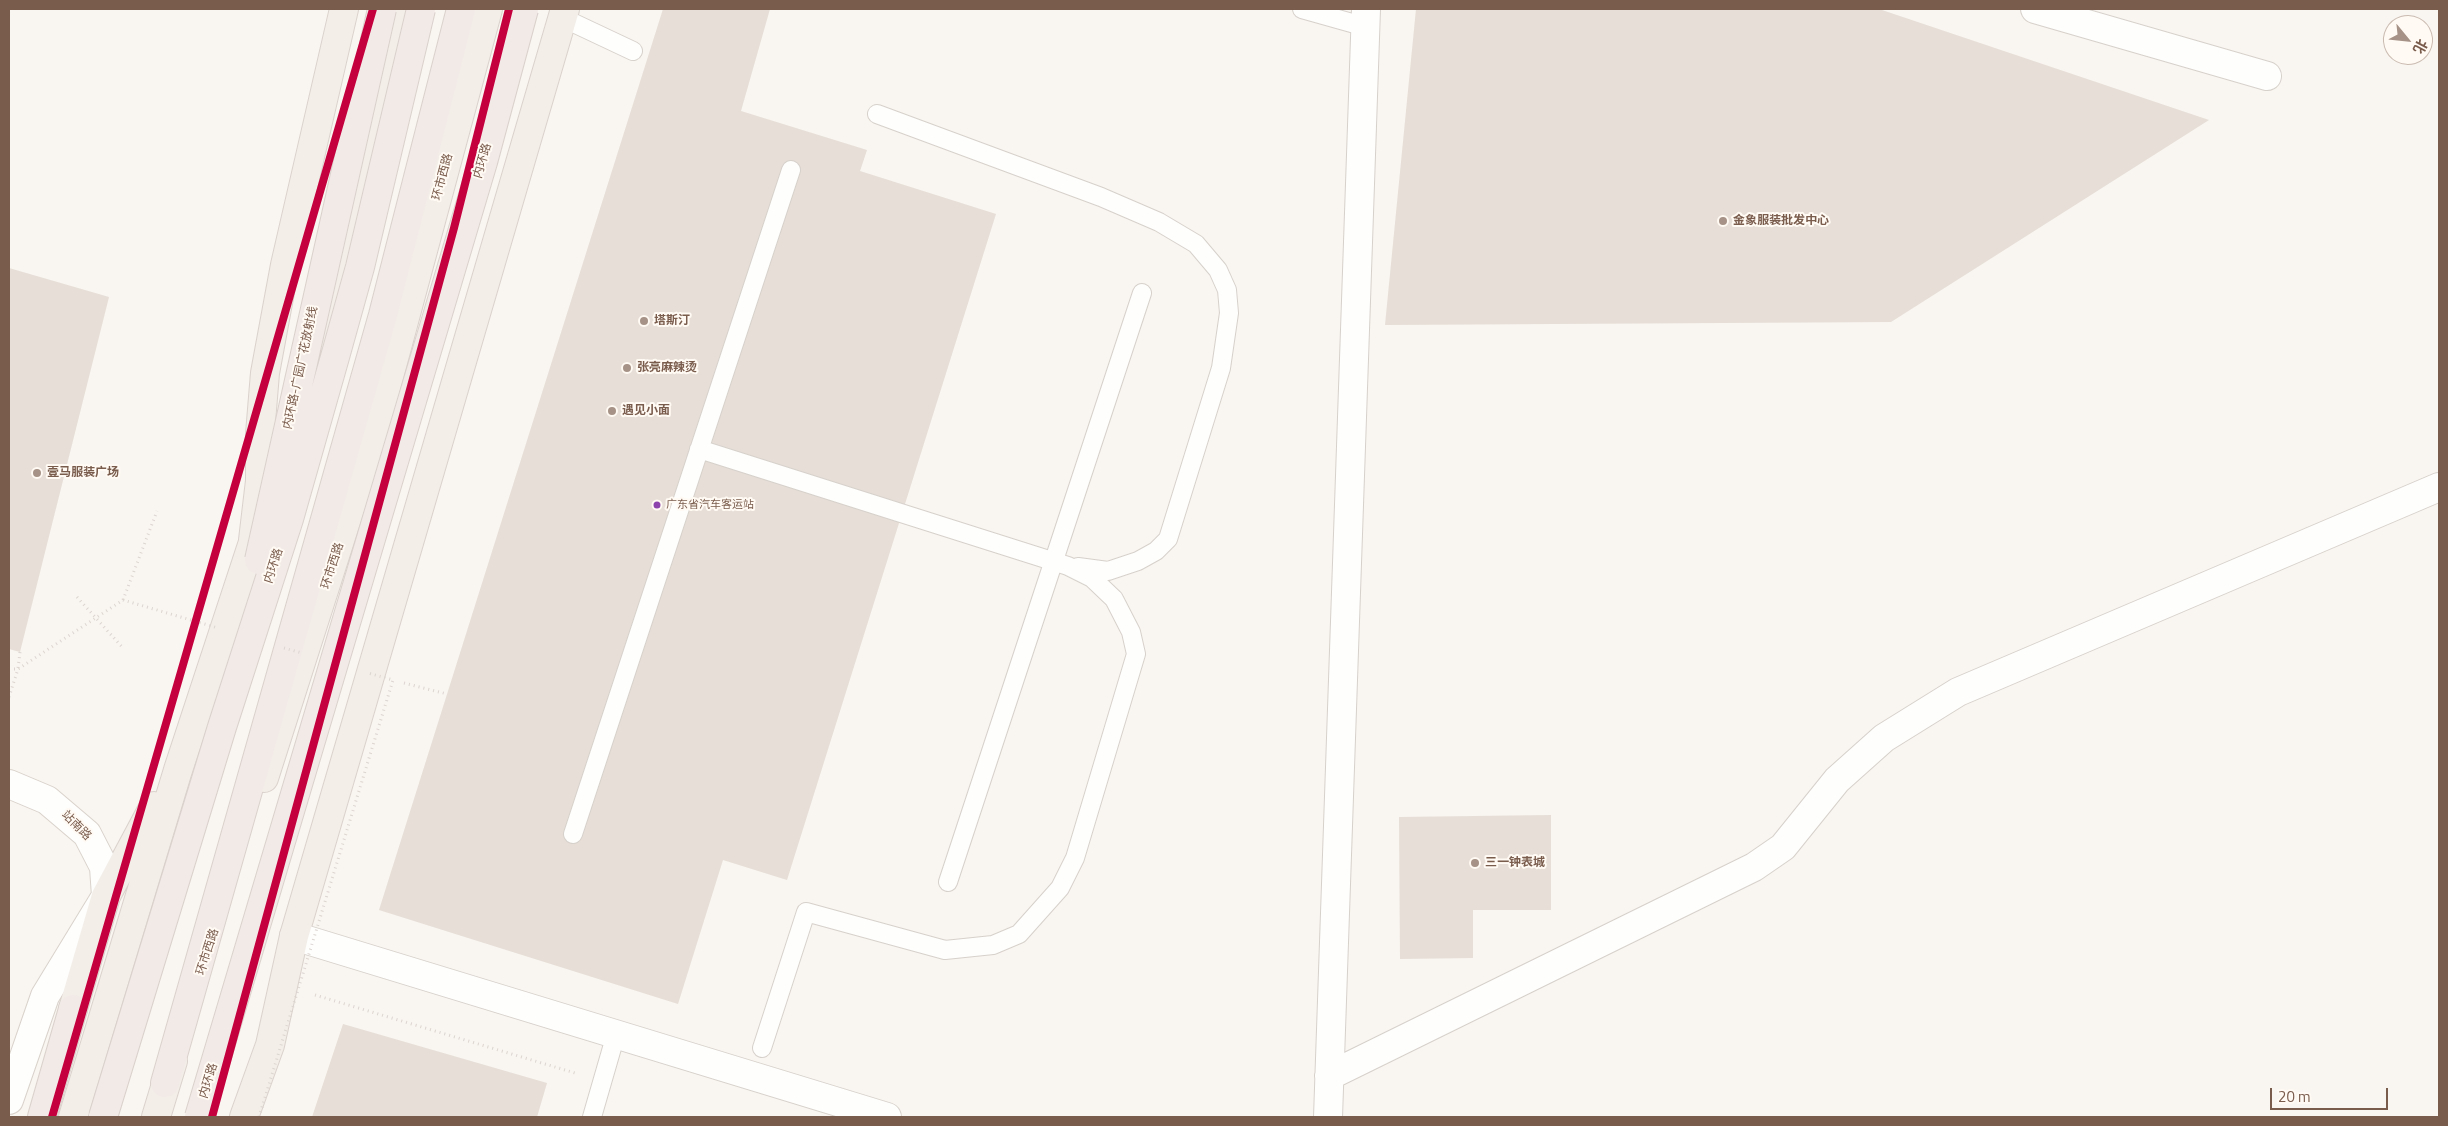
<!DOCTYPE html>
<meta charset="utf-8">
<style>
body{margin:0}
#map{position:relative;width:2448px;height:1126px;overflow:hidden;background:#f9f5f0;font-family:"Titillium Web","Noto Sans SC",sans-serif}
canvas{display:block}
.frame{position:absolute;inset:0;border:10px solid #7a5c4d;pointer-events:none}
.north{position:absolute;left:2383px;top:15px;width:50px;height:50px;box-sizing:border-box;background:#fffaf3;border:1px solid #cabbb1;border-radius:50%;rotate:118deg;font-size:14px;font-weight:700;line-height:20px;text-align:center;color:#7a5c4d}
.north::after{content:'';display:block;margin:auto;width:18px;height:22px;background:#a69286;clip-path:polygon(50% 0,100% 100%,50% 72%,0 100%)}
.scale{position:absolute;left:2270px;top:1088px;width:118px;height:22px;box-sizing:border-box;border:2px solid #7a5c4d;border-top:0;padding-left:6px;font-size:15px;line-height:18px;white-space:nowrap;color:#7a5c4d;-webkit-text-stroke:4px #fffaf3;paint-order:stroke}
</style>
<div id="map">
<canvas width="2448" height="1126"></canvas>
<div class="frame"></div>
<div class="north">北</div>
<div class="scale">20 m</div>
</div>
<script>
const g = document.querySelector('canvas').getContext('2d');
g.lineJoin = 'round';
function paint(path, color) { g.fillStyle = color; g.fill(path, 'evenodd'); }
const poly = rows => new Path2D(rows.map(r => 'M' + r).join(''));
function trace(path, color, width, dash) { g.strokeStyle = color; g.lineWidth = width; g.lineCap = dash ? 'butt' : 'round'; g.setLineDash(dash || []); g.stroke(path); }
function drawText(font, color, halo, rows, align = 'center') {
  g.font = font + ' "Titillium Web","Noto Sans SC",sans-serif'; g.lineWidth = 4; g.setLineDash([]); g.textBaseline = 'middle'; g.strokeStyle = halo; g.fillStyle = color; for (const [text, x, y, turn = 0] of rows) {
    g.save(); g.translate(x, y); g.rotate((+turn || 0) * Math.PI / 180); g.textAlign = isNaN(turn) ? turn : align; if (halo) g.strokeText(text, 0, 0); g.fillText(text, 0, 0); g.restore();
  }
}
paint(poly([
 [663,9,770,9,741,111,867,150,860,171,996,214,787,880,723,860,678,1004,379,910],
 [1416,9,1879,9,2209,120,1891,322,1385,325],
 [9,268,109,297,20,652,9,649],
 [1551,815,1551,910,1473,910,1473,958,1400,959,1399,817],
 [343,1024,547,1083,537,1117,312,1117]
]), '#e6ded7');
const lane = poly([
 [1302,9,1366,27],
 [563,18,633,51],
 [877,114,1101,197,1159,222,1196,244,1218,270,1227,290,1229,313,1221,368,1168,539,1156,551,1138,561,1108,571,1078,567],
 [699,449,1068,566,1092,578,1114,599,1131,632,1136,654,1075,858,1060,888,1019,934,993,945,945,950,806,912,762,1048],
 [573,834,791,170],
 [948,882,1142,293],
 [592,1117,616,1034]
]);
const street = poly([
 [2035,9,2267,76],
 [294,936,887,1117],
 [1329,1076,1754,867,1783,847,1837,780,1884,738,1958,692,2439,487],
 [1328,1117,1366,9]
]);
const secondary = poly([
 [9,784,47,800,87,834,104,867,106,896,45,996,9,1100]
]);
const primary = poly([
 [317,349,346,243,404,9],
 [253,540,260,481,260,434,265,373,285,265,344,9],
 [264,778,372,440,488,9],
 [73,1009,106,896,154,806],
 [73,1117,178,770,258,527],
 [156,1117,173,1061],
 [244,1117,270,1045,294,936,565,9]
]);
const highway = poly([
 [165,1083,383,315,461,9],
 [42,1117,73,1009]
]);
trace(lane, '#d7d1cb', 20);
trace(street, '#d7d1cb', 30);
trace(secondary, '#d9d2cb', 30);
trace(primary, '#dad1cc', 30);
trace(highway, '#dad1cc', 30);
trace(poly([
 [77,597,123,648],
 [123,600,157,511],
 [9,669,18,669,20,652],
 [404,683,447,694],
 [315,995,575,1073]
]), '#dcd5d0', 3, [1, 4]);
trace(lane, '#fefefd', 18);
trace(street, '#fefefd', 28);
trace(secondary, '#fefefd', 28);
trace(primary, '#f3eee8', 28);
trace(highway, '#f2eae7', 28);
const highwayBridge = poly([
 [259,560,382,9],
 [103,1117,222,727,289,519,335,357,360,267,421,9],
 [199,1117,483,162,524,9]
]);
trace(highwayBridge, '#dad1cc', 30, []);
trace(poly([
 [284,648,302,653],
 [9,697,18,669,123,600,218,628],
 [259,1117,393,680,368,673]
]), '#dcd5d0', 3, [1, 4]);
trace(highwayBridge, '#f2eae7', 28);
trace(poly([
 [52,1117,373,9],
 [212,1117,454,228,509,9]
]), '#c5003e', 8);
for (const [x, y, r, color] of [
 [1723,221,5,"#a69286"],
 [644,321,5,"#a69286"],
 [627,368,5,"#a69286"],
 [612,411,5,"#a69286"],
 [37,473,5,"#a69286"],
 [657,505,4.5,"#8e44ad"],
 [1475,863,5,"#a69286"]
]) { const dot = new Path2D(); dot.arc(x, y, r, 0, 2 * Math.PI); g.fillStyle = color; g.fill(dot); trace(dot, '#fffaf3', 2); }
drawText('11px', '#7a5c4d', '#fffaf3', [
 ["广东省汽车客运站",666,505]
], 'left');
drawText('12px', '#7a5c4d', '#fffaf3', [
 ["内环路",483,161,-74],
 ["环市西路",443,177,-75],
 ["内环路-广园广花放射线",301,368,-78],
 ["内环路",274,566,-72],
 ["环市西路",333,566,-72],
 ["站南路",76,826,45],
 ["环市西路",208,952,-72],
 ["内环路",209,1081,-73]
]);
drawText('bold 12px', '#7a5c4d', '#fffaf3', [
 ["金象服装批发中心",1733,221],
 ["塔斯汀",654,321],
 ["张亮麻辣烫",637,368],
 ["遇见小面",622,411],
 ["壹马服装广场",47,473],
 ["三一钟表城",1485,863]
], 'left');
</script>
